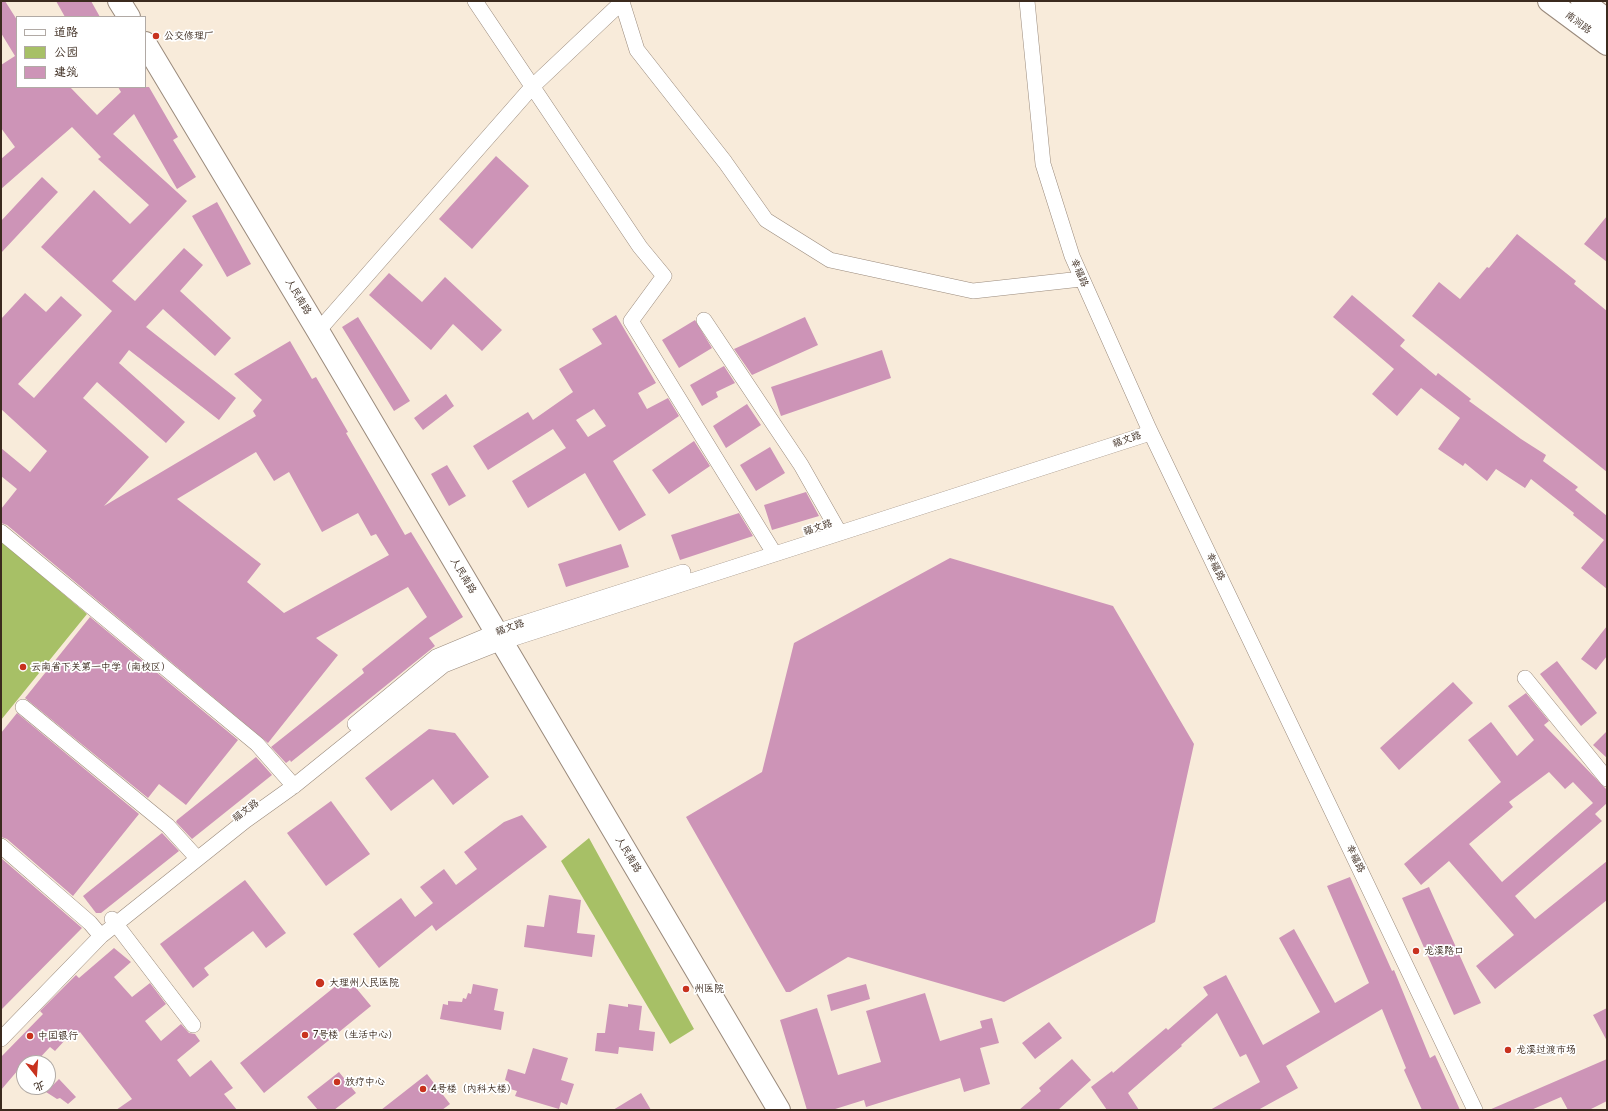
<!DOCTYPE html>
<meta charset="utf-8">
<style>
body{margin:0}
#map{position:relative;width:1608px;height:1111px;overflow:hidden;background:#f8ebda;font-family:Pangolin,"LXGW WenKai TC",sans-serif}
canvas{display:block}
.frame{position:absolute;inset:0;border:2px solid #3b2a1e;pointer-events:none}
.legend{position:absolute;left:16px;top:16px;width:130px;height:72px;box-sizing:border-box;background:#fff;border:1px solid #b1aaa5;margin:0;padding:5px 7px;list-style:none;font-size:12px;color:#3b2a1e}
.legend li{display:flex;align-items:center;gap:8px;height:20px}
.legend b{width:20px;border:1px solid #b1aaa5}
.north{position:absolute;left:16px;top:1055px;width:40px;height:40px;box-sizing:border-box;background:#fff;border:1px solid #b1aaa5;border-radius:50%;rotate:163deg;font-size:11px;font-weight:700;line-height:16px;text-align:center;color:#3b2a1e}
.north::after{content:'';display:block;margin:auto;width:14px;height:18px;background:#c8321e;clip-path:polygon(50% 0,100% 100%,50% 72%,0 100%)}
</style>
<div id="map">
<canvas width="1608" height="1111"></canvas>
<div class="frame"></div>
<ul class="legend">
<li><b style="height:5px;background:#fff"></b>道路</li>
<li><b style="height:11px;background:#a7c066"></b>公园</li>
<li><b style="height:11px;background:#cd94b7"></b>建筑</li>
</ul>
<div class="north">北</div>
</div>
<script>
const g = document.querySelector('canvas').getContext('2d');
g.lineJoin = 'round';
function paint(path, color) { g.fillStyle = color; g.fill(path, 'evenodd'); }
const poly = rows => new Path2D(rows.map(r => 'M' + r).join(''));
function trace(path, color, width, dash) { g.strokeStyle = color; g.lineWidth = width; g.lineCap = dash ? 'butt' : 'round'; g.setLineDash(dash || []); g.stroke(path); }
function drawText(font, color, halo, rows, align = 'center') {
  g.font = font + ' Pangolin,"LXGW WenKai TC",sans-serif'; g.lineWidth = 3.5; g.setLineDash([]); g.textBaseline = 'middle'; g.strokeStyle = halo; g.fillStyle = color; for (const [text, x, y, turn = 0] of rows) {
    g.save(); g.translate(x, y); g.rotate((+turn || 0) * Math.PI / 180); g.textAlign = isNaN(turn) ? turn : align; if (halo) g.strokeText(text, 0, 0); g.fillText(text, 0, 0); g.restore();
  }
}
paint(poly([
 [1,541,87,614,1,720],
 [589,838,694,1029,670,1044,561,861]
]), '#a7c066');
paint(poly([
 [1,1,5,1,17,20,17,87,70,87,97,115,121,92,118,87,149,87,178,137,173,140,196,177,177,189,134,114,113,134,187,201,112,281,135,301,184,248,203,265,180,291,231,338,215,356,163,309,146,327,236,398,219,420,129,350,119,363,185,422,166,443,97,382,83,398,149,457,104,506,256,416,253,411,262,400,234,374,290,341,312,379,316,377,348,432,346,433,405,535,411,532,463,617,429,638,435,646,291,762,290,760,286,763,271,747,364,673,362,669,427,617,408,587,316,638,338,655,268,743,7,525,1,523,1,509,17,489,1,476,1,448,30,472,47,451,1,409,1,319,25,293,46,312,61,296,82,315,18,384,34,398,112,311,41,247,94,190,130,224,149,205,98,159,101,157,72,127,1,189,1,159,15,147,1,128,1,65,15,56,1,33],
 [256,452,274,481,289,472,322,532,358,513,371,536,376,534,389,555,284,613,247,582,261,564,177,499],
 [56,1,91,1,100,17,65,17],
 [496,156,529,186,472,249,439,219],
 [42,177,58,192,1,253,1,221],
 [217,202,251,264,227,277,192,216],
 [1607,216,1607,262,1584,244],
 [1517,234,1576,281,1574,284,1607,311,1607,472,1412,316,1439,282,1460,299,1487,267,1489,268],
 [389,273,422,302,445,277,502,330,482,351,453,324,431,350,369,295],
 [1352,295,1405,340,1400,346,1436,376,1438,373,1471,399,1469,401,1521,439,1546,455,1543,461,1578,487,1575,490,1607,516,1607,589,1581,568,1604,540,1573,515,1574,513,1531,479,1525,488,1496,469,1487,481,1465,463,1463,466,1438,449,1460,418,1421,388,1397,416,1372,394,1394,369,1333,317],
 [616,315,656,383,638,393,647,409,668,398,679,416,613,461,646,515,619,531,585,473,528,508,512,481,566,448,553,429,488,470,473,446,528,412,533,420,573,392,559,369,602,344,592,329],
 [594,409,606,426,588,437,576,420],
 [358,317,410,401,394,411,342,327],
 [805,317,818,345,752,375,734,349],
 [695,320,712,348,679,368,662,340],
 [882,350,891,378,781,416,771,387],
 [724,366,735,383,716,392,718,397,702,406,690,385],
 [446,394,454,406,423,430,414,418],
 [747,404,761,425,726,448,713,426],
 [694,441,710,466,669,494,652,470],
 [770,447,785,473,756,491,740,465],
 [447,465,466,496,449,506,431,474],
 [806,492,819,516,772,530,764,505],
 [739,513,753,536,680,560,671,535],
 [621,544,629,567,566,587,558,564],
 [950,558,1113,606,1194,744,1155,922,1004,1002,848,957,790,992,786,992,686,817,762,772,794,643],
 [90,617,238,740,186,805,159,784,148,798,25,698],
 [1607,626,1607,656,1596,670,1581,659],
 [1557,661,1597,713,1581,726,1540,674],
 [1453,682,1473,703,1399,770,1380,748],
 [1526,693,1549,721,1544,725,1607,790,1607,803,1595,814,1602,821,1515,896,1535,919,1607,861,1607,900,1495,989,1476,966,1514,935,1449,861,1421,885,1404,864,1501,782,1468,740,1491,722,1517,756,1534,740,1508,706],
 [1549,772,1565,789,1573,782,1593,803,1502,882,1469,844,1513,807,1509,802],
 [17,713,139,814,73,896,7,839,1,837,1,733],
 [429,729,455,733,489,777,453,805,433,779,391,811,365,778],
 [1607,731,1607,758,1593,745],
 [256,757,272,775,192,839,176,822,177,820],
 [331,801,370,854,326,886,287,833],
 [522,815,547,847,436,931,432,925,379,968,353,934,401,898,415,917,433,903,420,887,444,869,456,885,477,869,464,852,504,822],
 [162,833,179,851,101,913,96,913,83,896],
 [1,858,82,928,1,1010],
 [1350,877,1392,971,1394,970,1430,1058,1435,1055,1460,1110,1422,1110,1404,1070,1406,1068,1382,1009,1286,1066,1298,1088,1258,1110,1210,1110,1260,1082,1246,1054,1240,1057,1217,1013,1181,1045,1182,1046,1128,1093,1139,1110,1107,1110,1091,1087,1112,1071,1113,1073,1166,1028,1168,1030,1208,995,1203,987,1226,975,1263,1045,1320,1012,1279,938,1294,929,1335,1003,1369,983,1327,886],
 [245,880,286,933,266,948,253,931,204,968,209,975,193,988,160,944],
 [1429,887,1481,1003,1454,1015,1402,898],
 [549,895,581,900,577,933,595,935,592,957,524,947,527,925,544,927],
 [114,948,131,962,114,977,132,997,150,983,166,1004,145,1021,161,1041,181,1024,189,1033,195,1034,200,1041,177,1060,190,1077,211,1060,233,1088,224,1094,237,1110,116,1110,132,1099,80,1032,68,1042,66,1039,55,1051,50,1047,35,1063,24,1063,1,1090,1,1057,43,1014,40,1011,76,975,79,978],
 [347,977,371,1006,264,1093,240,1063],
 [473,984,498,989,494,1010,504,1012,501,1030,440,1019,443,1004,448,1005,448,1001,462,1002,463,998,466,999,468,993,471,994],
 [866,984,870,999,831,1011,827,995],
 [925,993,940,1041,982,1028,980,1021,992,1018,999,1043,980,1048,990,1084,964,1092,960,1078,866,1107,864,1100,832,1110,807,1110,780,1020,817,1008,838,1075,881,1062,866,1011],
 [609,1004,628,1007,628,1004,642,1006,639,1030,655,1032,653,1051,619,1047,618,1054,595,1051,597,1033,605,1033],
 [1607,1008,1607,1041,1593,1015],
 [1049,1022,1062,1038,1035,1059,1022,1043],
 [533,1048,568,1058,561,1080,574,1084,567,1105,561,1102,559,1109,515,1096,517,1091,507,1088,509,1082,505,1080,508,1069,525,1074],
 [1072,1059,1091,1080,1058,1110,1019,1110,1041,1091,1039,1088],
 [1607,1059,1607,1101,1589,1110,1568,1110,1561,1097,1531,1110,1489,1110],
 [339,1072,356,1093,334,1110,318,1110,307,1097],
 [427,1074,450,1104,442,1110,381,1110],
 [59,1079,76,1097,68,1104,60,1098,57,1099,46,1092],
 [641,1093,651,1110,613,1110]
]), '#cd94b7');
const minor = poly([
 [475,1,640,247,664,276,631,321,774,553],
 [1027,1,1043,164,1072,256,1149,429,1475,1110],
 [622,2,637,50,725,162,766,220,830,260,973,291,1081,279],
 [704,320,801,465,839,532],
 [318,331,533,86,623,1],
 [1,532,257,744,294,786],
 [1525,678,1607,779],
 [23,707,168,826,197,858],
 [355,724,436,657,496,632,683,572],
 [1,846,90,923,101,936],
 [112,919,193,1025],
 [1,1039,101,936,245,821,294,786,444,665,502,642,1144,435,1149,429]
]);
const primary = poly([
 [119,1,129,17],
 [145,43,318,331,779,1110]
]);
const trunk = poly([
 [1549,1,1607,44],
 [1582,1,1607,20]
]);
trace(minor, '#9a8a7c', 16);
trace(primary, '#9a8a7c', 24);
trace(trunk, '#9a8a7c', 24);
trace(minor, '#fff', 15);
trace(primary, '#fff', 22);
trace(trunk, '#fff', 22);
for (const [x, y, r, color] of [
 [156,36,4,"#c8321e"],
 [23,667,4,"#c8321e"],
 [1416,951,4,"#c8321e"],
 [320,983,5,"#c8321e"],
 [686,989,4,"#c8321e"],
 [305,1035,4,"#c8321e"],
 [30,1036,4,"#c8321e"],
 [1508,1050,4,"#c8321e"],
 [337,1082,4,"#c8321e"],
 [423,1089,4,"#c8321e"]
]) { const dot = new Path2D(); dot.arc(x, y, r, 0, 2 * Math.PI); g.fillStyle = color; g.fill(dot); trace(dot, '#fff', 1.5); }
drawText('10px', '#3b2a1e', '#fff', [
 ["南涧路",1578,23,37],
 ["幸福路",1079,273,67],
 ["人民南路",298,297,59],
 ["福文路",1127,440,-19],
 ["福文路",818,528,-18],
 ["幸福路",1215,567,64],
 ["人民南路",463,576,59],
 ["福文路",510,628,-19],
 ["福文路",246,811,-37],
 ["人民南路",628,855,59],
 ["幸福路",1355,859,64]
]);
drawText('10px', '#3b2a1e', '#fff', [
 ["公交修理厂",164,36],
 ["云南省下关第一中学（南校区）",31,667],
 ["龙溪路口",1424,951],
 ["大理州人民医院",329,983],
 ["州医院",694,989],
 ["7号楼（生活中心）",313,1035],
 ["中国银行",38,1036],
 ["龙溪过渡市场",1516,1050],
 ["放疗中心",345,1082],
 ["4号楼（内科大楼）",431,1089]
], 'left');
</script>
